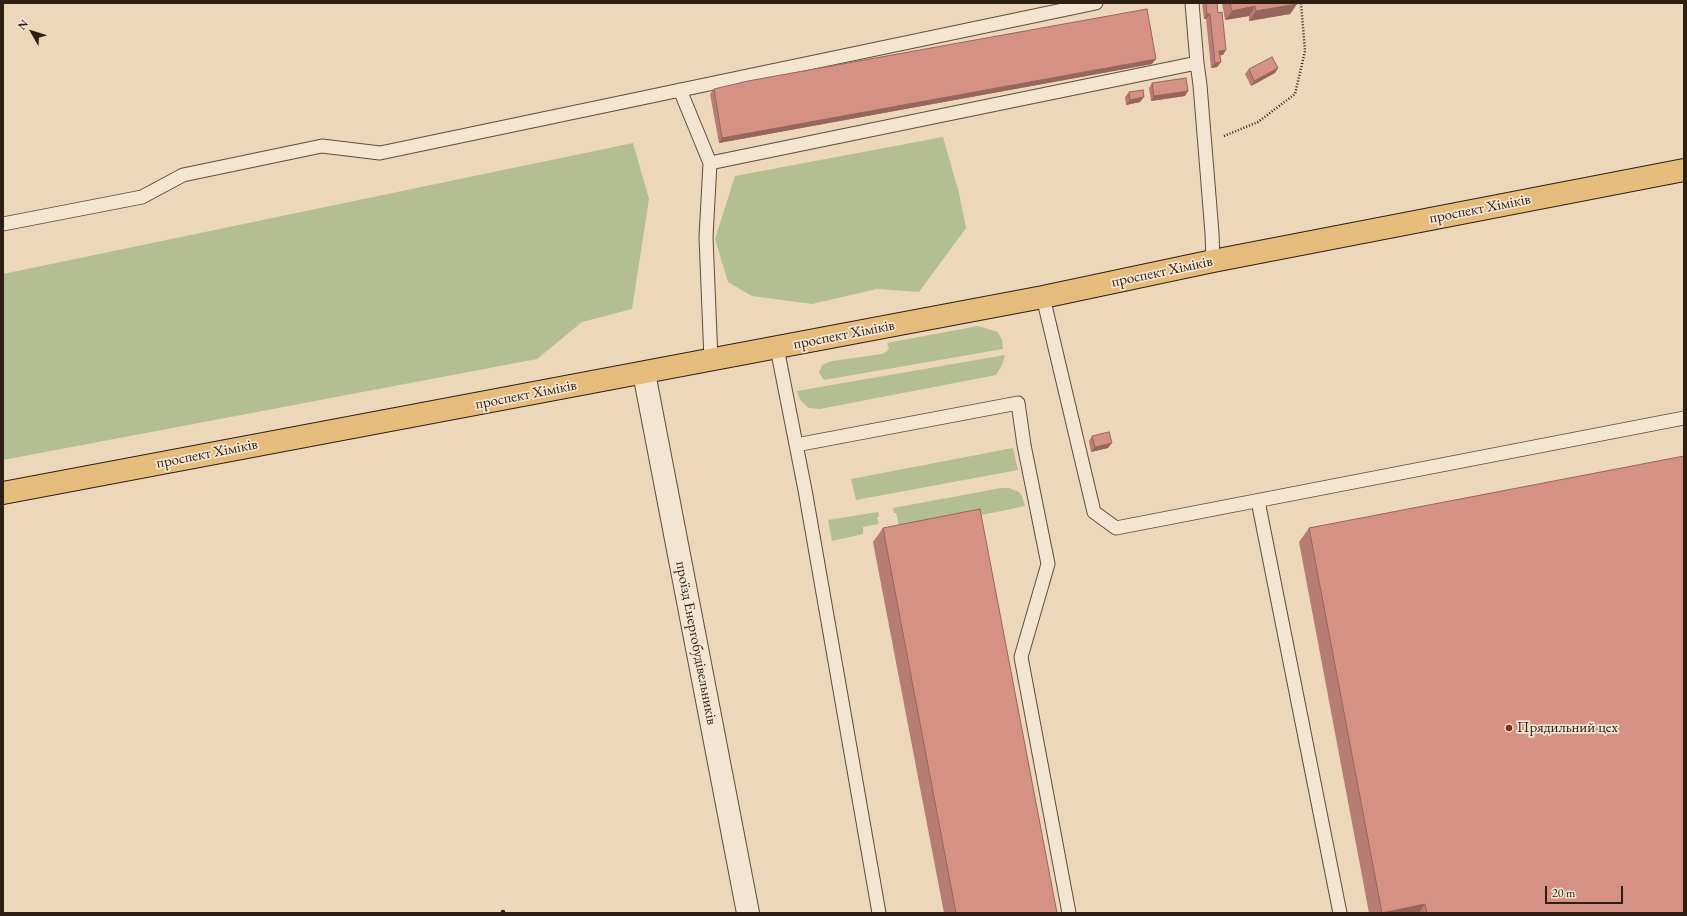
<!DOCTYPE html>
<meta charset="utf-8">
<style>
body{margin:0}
#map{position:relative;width:1687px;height:916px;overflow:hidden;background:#ecd7ba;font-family:"EB Garamond",serif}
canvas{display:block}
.frame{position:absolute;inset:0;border:4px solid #2d2012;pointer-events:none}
.north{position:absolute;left:12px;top:12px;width:40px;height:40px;-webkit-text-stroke:3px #f3e5d2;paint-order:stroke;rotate:309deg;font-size:11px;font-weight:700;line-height:16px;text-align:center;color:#2d2012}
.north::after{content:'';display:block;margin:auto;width:14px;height:18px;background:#2d2012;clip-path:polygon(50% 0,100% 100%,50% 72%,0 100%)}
.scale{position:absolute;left:1545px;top:886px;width:78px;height:18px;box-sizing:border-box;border:2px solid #2d2012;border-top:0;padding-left:5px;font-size:12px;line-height:14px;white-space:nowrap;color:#2d2012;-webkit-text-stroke:3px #f3e5d2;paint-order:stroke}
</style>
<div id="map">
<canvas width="1687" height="916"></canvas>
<div class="frame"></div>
<div class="north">N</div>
<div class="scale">20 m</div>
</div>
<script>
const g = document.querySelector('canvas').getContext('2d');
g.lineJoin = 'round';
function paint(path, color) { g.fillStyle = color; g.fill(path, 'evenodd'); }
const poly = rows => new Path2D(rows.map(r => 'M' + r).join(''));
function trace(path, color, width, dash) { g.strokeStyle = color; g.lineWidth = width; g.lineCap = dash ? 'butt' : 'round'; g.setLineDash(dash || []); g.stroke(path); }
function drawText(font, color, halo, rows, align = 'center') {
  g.font = font + ' "EB Garamond",serif'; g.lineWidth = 3.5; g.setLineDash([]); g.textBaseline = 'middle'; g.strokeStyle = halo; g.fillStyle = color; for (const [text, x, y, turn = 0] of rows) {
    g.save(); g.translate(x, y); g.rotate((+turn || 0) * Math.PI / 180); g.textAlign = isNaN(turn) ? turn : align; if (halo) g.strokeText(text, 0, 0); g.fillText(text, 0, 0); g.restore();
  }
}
paint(poly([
 [943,137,959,193,966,228,919,292,877,289,812,304,752,296,728,282,715,239,735,176],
 [633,143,649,199,632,309,582,322,537,359,3,460,3,274],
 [978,326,998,332,1002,340,1003,349,824,380,819,373,822,365,832,361,882,354,887,351,889,348,887,343],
 [1005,355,1002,365,996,375,820,409,809,408,800,400,797,391],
 [1013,448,1018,470,856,500,851,479],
 [1001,488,1009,488,1019,492,1022,496,1025,506,901,532,896,513,894,513,893,508],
 [878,512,879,516,877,518,879,524,863,527,863,534,832,541,828,520]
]), '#b3bf93');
const service = poly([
 [1192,3,1197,63,1200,85,1212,233,1213,261],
 [680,90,710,163,706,237,711,360],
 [710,163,1197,63],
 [3,224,142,197,183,175,322,146,380,153,1096,3],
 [1043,297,1094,512,1116,528,1684,418],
 [777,348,805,490,879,913],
 [796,445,1018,403,1024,445,1048,564,1021,657,1069,913],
 [1258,501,1340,913]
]);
const minor = poly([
 [644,373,748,913]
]);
const primary = poly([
 [3,493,1043,297,1213,261,1684,170]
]);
trace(service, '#5d4e3c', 15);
trace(minor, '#5d4e3c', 24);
trace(primary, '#2d2012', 24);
trace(poly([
 [1224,136,1258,122,1295,94,1305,51,1301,3]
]), '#2d2012', 2.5, [1, 2]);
trace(service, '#f3e5d2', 13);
trace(minor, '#f3e5d2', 22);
trace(primary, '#e6bc7d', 22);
const rail = poly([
 [503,912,503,913]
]);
trace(rail, '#2d2012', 4.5);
trace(rail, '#f3e5d2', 3, [9]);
paint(poly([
 [1202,3,1217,3,1223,55,1220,55,1221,62,1217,67,1211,68,1206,19,1204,19],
 [1222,3,1297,3,1297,4,1290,14,1249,21,1249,16,1225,20],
 [1152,64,719,143,710,94,714,89],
 [1278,68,1275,73,1251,86,1245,74,1249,69],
 [1152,83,1185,96,1151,101,1149,88],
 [1129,92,1140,102,1126,105,1125,97],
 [1092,436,1108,448,1091,452,1089,441],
 [883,528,1057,913,944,913,873,542],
 [1309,528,1684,913,1369,913,1299,542]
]), '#b87d72');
paint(poly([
 [1297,4,1290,14,1249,21,1256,11],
 [1255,6,1249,16,1225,20,1232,11],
 [1207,14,1210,14,1206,19,1204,19],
 [1226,50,1223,55,1216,56,1219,51],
 [1156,59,1152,64,719,143,722,138],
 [1221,62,1217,67,1211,68,1215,63],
 [1278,68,1275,73,1251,86,1254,81],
 [1188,91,1185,96,1151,101,1154,96],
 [1144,97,1140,102,1126,105,1130,100],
 [1112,443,1108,448,1091,452,1095,447],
 [1425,904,1419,913,1381,913,1382,913]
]), '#96665d');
const building = poly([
 [1206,3,1217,3,1218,13,1222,12,1226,50,1219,51,1221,62,1215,63,1210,14,1207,14,1206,3],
 [1230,3,1297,3,1297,4,1256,11,1255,6,1232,11,1230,3],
 [1147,9,1156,59,722,138,714,89,748,81,1147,9],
 [1272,57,1278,68,1254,81,1249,69,1272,57],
 [1186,78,1188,91,1154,96,1152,83,1186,78],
 [1143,90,1144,97,1130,100,1129,92,1143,90],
 [1109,432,1112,443,1095,447,1092,436,1109,432],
 [1684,456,1684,913,1427,913,1425,904,1382,913,1309,528,1684,456],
 [980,509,1057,913,956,913,883,528,980,509]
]);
paint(building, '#d69185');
trace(building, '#96665d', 1);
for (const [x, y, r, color] of [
 [1509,728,4,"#8f2418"]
]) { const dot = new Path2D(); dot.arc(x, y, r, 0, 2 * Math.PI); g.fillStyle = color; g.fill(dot); trace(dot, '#f3e5d2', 1.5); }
drawText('15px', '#2d2012', '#f3e5d2', [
 ["проспект Хіміків",1480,209,-11],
 ["проспект Хіміків",1162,272,-12],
 ["проспект Хіміків",844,335,-11],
 ["проспект Хіміків",526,395,-11],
 ["проспект Хіміків",207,454,-11],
 ["проїзд Енергобудівельників",696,643,79]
]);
drawText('15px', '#2d2012', '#f3e5d2', [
 ["Прядильний цех",1517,728]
], 'left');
</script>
